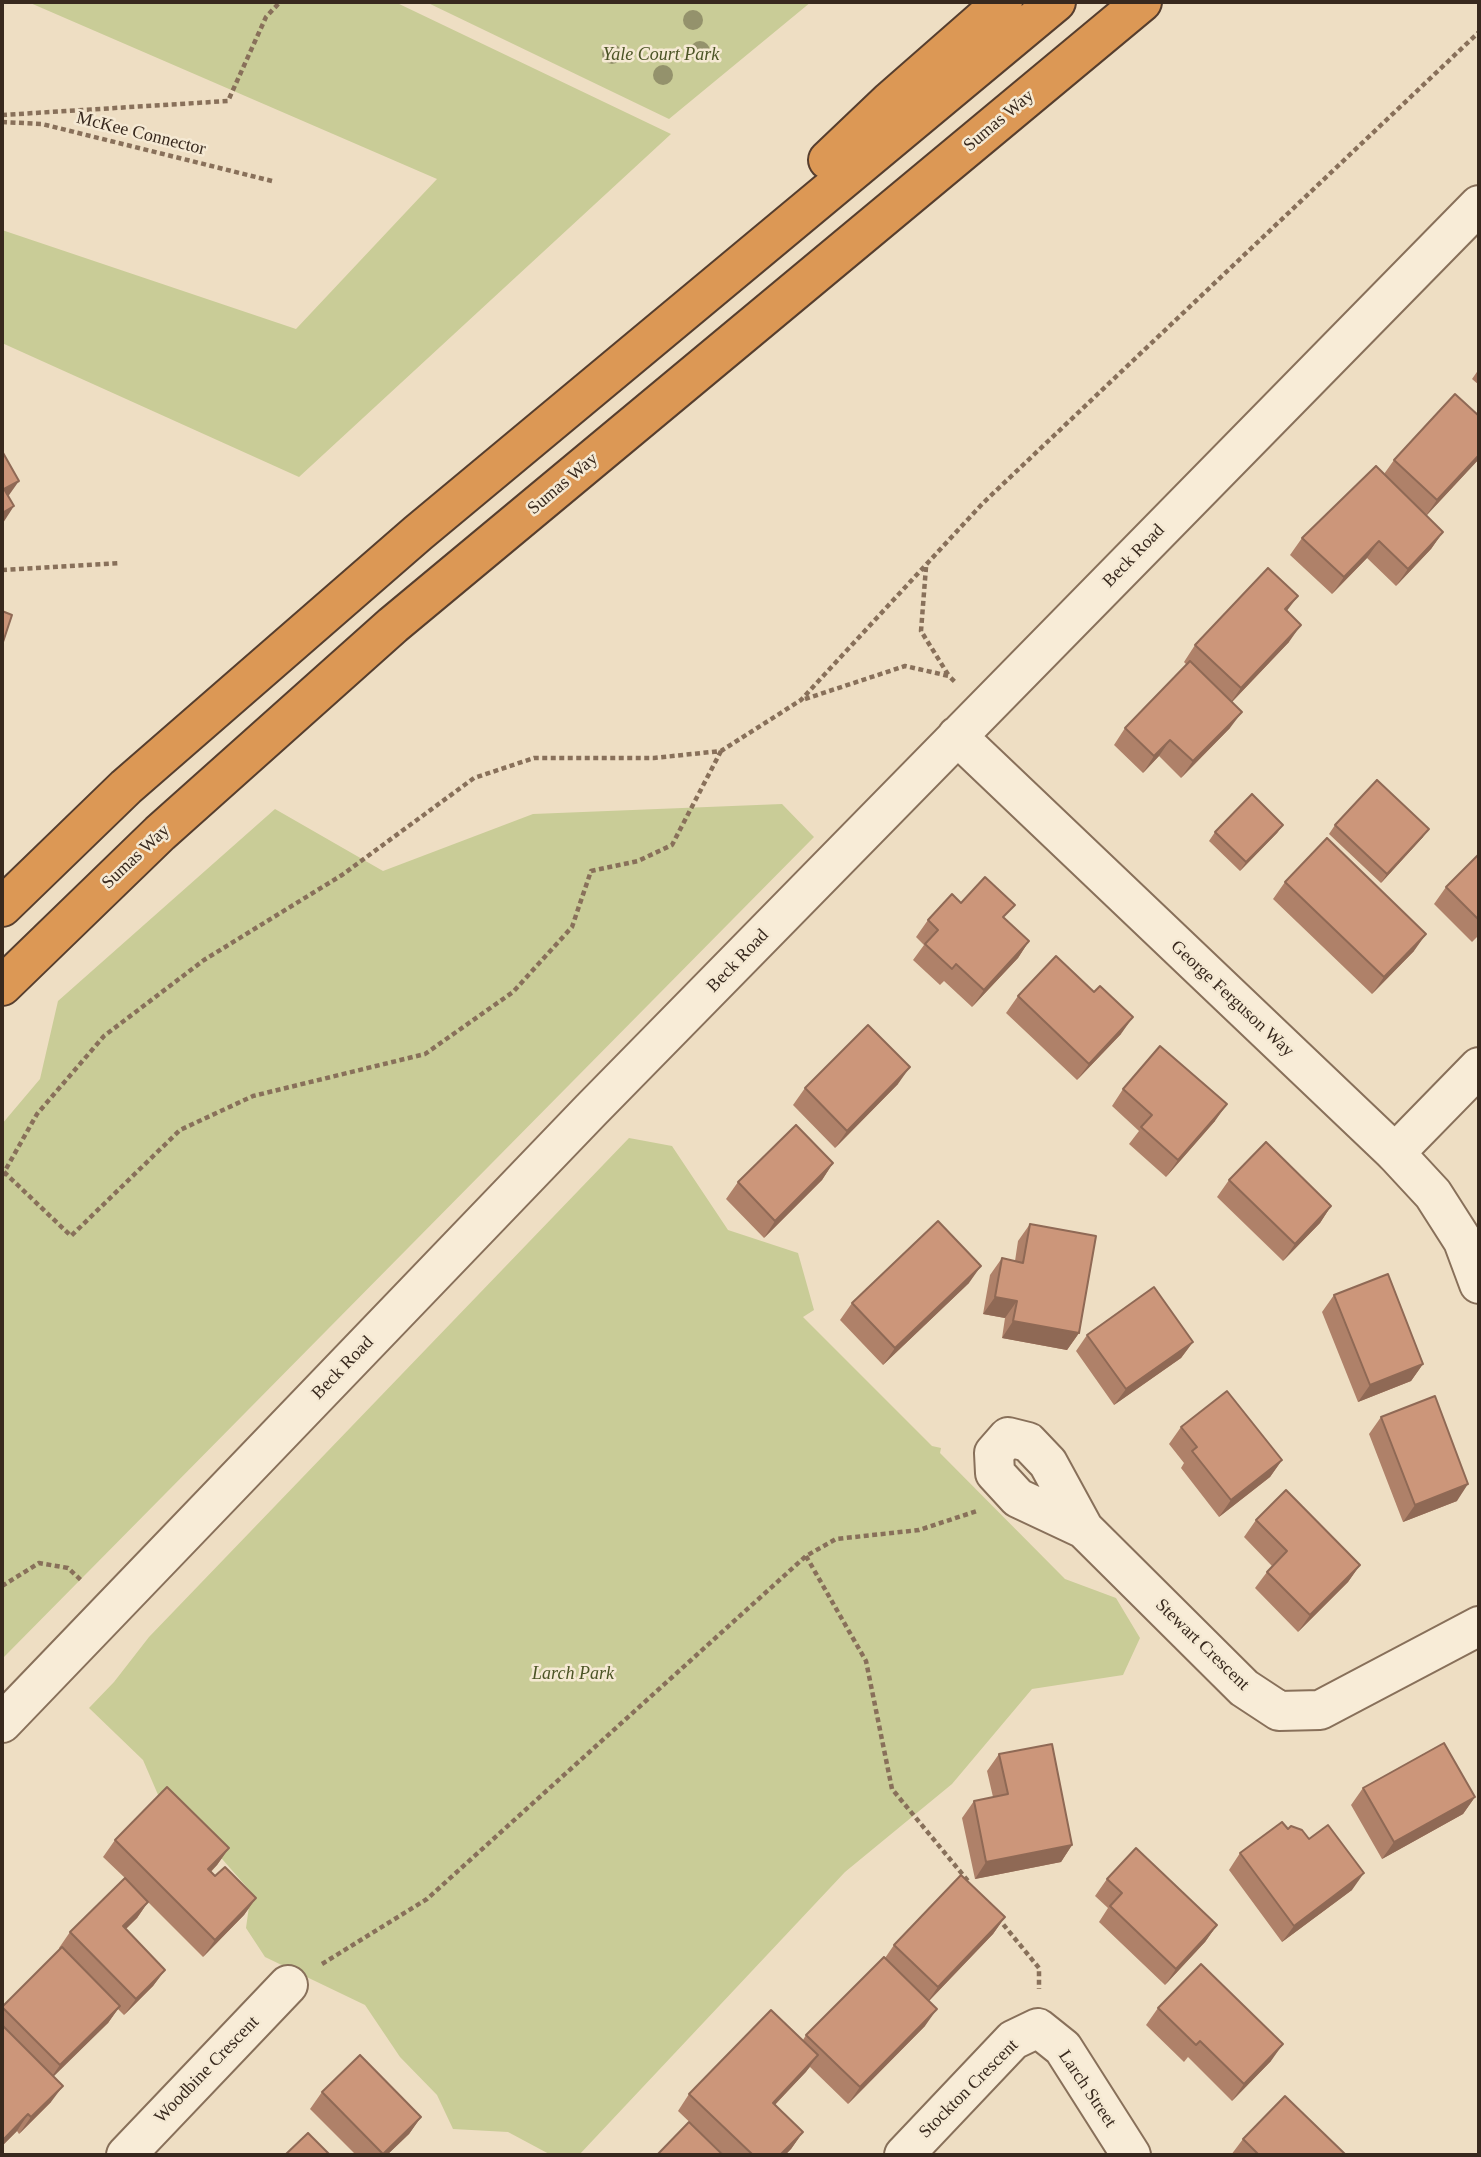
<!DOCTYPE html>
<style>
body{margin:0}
#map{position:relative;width:1481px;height:2157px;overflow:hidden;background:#eedec3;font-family:Georgia,serif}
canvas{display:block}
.frame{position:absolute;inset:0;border:4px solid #38291e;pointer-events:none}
</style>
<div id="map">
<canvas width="1481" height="2157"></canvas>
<div class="frame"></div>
</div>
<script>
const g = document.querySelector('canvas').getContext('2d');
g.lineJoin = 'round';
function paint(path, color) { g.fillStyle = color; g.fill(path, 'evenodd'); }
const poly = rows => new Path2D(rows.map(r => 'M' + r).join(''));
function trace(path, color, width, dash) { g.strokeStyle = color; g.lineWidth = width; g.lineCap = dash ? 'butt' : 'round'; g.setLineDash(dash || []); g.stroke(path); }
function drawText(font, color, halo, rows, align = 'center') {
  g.font = font + ' Georgia,serif'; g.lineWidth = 5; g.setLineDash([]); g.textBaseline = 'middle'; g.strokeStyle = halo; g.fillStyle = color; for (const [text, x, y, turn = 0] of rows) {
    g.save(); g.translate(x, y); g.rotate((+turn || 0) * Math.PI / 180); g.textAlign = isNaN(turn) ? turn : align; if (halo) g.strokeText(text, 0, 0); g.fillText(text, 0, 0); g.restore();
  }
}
paint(poly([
 [28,2,395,2,671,134,299,477,2,343,2,230,296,329,437,179],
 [426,2,811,2,669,119],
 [782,804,814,837,2,1659,2,1124,40,1079,58,1001,275,809,383,871,533,814],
 [629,1138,672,1146,728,1230,798,1253,814,1310,803,1317,932,1446,941,1448,940,1453,1065,1579,1116,1598,1140,1638,1123,1675,1032,1689,952,1784,845,1872,579,2155,551,2155,508,2132,453,2129,437,2095,400,2057,365,2005,265,1957,246,1928,251,1892,216,1852,159,1797,143,1760,89,1708,114,1682,149,1637]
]), '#c9cc97');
const minor = poly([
 [1395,1153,1479,1067],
 [1084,1529,1048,1463,1028,1442,1008,1437,994,1453,995,1473,1018,1498,1084,1529,1244,1688,1279,1711,1320,1710,1479,1626],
 [126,2155,288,1985],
 [904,2155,1013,2040,1038,2028,1063,2048,1131,2155]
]);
const tertiary = poly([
 [957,736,1395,1153,1433,1194,1463,1241,1479,1284],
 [2,1723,591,1110,1479,205]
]);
const motorway = poly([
 [828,160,890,101,1003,2],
 [2,907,126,787,418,533,1056,2],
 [2,986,160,833,393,625,1142,2]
]);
trace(minor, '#88705a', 42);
trace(tertiary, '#88705a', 42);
trace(motorway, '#563e2e', 42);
trace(poly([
 [2,115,228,101,266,17,280,2],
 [2,122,42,124,272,181],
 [926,567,921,631,949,676],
 [2,570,120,563],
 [805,699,905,666,949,676,955,682],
 [4,1172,71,1236,180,1130,253,1096,425,1054,513,992,572,927,591,871,638,861,672,845,721,751],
 [2,1176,37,1114,104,1036,204,960,342,875,474,778,534,758,654,758,721,751,801,700,983,503,1479,32],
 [806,1556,866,1661,892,1789,968,1881],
 [2,1586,39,1563,68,1568,82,1581],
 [998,1918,1039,1968,1039,1989],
 [322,1964,427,1899,806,1556,836,1539,919,1530,977,1511]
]), '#88705a', 4.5, [5, 3.5]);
trace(minor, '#f8ecd7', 38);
trace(tertiary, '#f8ecd7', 38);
trace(motorway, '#dc9855', 38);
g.fillStyle = '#94926c';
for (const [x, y] of [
 [693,20],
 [700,51],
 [612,54],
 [663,75]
]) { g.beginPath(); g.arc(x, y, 10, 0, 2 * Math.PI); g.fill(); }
paint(poly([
 [1479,369,1479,385,1472,379],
 [1479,416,1479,459,1426,516,1443,532,1431,549,1396,586,1367,558,1332,594,1290,555,1302,538,1384,474,1394,460],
 [1287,611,1289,642,1232,702,1230,728,1181,778,1159,756,1143,773,1114,745,1125,728,1187,665,1184,662,1195,645],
 [1283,825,1277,833,1240,871,1209,841,1215,832],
 [1335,825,1423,837,1381,883,1329,834],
 [1479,854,1479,935,1472,942,1434,904,1446,887],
 [1285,882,1414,951,1372,994,1273,899],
 [961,903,1005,919,1029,941,1018,958,972,1007,944,981,940,985,913,960,924,945,916,937,928,920],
 [1094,992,1121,1034,1077,1080,1006,1013,1018,996],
 [898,1084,835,1148,793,1105,805,1088],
 [1123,1089,1215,1121,1166,1177,1129,1144,1139,1131,1112,1106],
 [833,1163,822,1180,764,1238,726,1199,738,1182],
 [1229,1180,1331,1206,1320,1223,1283,1261,1217,1197],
 [1030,1224,1079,1333,1067,1350,1002,1338,1005,1318,983,1314,990,1275,1002,1258,1015,1261,1018,1241],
 [969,1283,883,1365,840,1320,852,1303],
 [1334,1295,1423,1364,1411,1381,1358,1402,1322,1312],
 [1087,1335,1193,1342,1181,1358,1114,1405,1076,1351],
 [1381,1417,1457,1501,1403,1522,1369,1434],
 [1181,1427,1282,1460,1270,1477,1219,1517,1181,1468,1184,1463,1169,1444],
 [1256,1520,1360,1565,1348,1582,1298,1632,1255,1588,1267,1572,1272,1566,1244,1537],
 [999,1754,1072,1845,1061,1862,975,1879,962,1818,974,1801,993,1797,987,1771],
 [1363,1788,1475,1797,1463,1814,1382,1859,1351,1805],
 [1288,1829,1352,1890,1282,1942,1229,1870,1240,1853],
 [115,1840,229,1848,217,1865,211,1872,215,1876,256,1898,244,1915,203,1957,148,1902,137,1918,126,1929,165,1970,153,1986,124,2015,118,2009,108,2023,53,2076,51,2102,19,2134,17,2131,2,2146,2,2007,60,1950,59,1948,70,1932,125,1878,103,1857],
 [1107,1879,1217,1925,1205,1942,1165,1985,1099,1922,1108,1908,1095,1896],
 [1005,1917,993,1934,929,2001,925,2026,848,2104,810,2067,775,2105,803,2132,791,2149,785,2155,724,2155,678,2111,689,2094,803,2040,806,2035,885,1958,894,1945],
 [1158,2008,1271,2061,1232,2101,1188,2057,1184,2062,1146,2025],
 [322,2092,421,2117,409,2134,387,2155,356,2155,310,2109],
 [1243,2139,1346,2155,1231,2155]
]), '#af8169');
paint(poly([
 [1479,455,1479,459,1425,517,1437,500],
 [19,481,7,498,4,489],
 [14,506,3,523,2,524,2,513],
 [1443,532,1431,549,1396,586,1408,569],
 [1379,541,1367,558,1332,594,1344,577],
 [1298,596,1286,612,1285,609],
 [1301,625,1289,642,1229,705,1241,688],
 [1242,712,1230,728,1181,778,1193,761],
 [1170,740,1159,756,1143,773,1154,756],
 [1283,825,1277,833,1240,871,1246,862],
 [1429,829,1423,837,1381,883,1387,874],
 [1426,934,1414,951,1372,994,1384,977],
 [1029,941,1018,958,972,1007,984,990],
 [1133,1017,1121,1034,1077,1080,1089,1064],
 [910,1067,898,1084,835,1148,847,1131],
 [1227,1104,1215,1121,1166,1177,1178,1160],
 [833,1163,822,1180,764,1238,775,1221],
 [1331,1206,1320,1223,1283,1261,1295,1244],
 [981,1266,969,1283,883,1365,895,1348],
 [995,1297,1017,1301,1005,1318,983,1314],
 [1013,1321,1079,1333,1067,1350,1002,1338],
 [1193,1342,1181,1358,1114,1405,1126,1389],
 [1423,1364,1411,1381,1358,1402,1370,1385],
 [1282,1460,1270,1477,1219,1517,1231,1500],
 [1468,1484,1457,1501,1403,1522,1415,1505],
 [1360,1565,1348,1582,1298,1632,1310,1615],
 [1475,1797,1463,1814,1382,1859,1394,1842],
 [1072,1845,1061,1862,975,1879,986,1862],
 [229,1848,217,1865,196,1886,208,1869],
 [1364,1873,1352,1890,1282,1942,1294,1926],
 [256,1898,244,1915,203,1957,215,1940],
 [148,1902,137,1918,111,1943,123,1926],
 [1005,1917,993,1934,926,2004,938,1987],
 [1217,1925,1205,1942,1165,1985,1176,1969],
 [165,1970,153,1986,124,2015,136,1999],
 [120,2006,108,2023,48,2082,60,2065],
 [937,2009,925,2026,848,2104,860,2087],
 [1283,2044,1271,2061,1232,2101,1244,2084],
 [818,2055,806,2072,761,2119,773,2103],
 [63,2086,51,2102,19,2134,31,2117],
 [28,2114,17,2131,2,2146,2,2141],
 [421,2117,409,2134,387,2155,382,2155],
 [803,2132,791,2149,785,2155,780,2155]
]), '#8f6955');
const building = poly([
 [1455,394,1479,416,1479,455,1437,500,1394,460,1455,394],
 [2,451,19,481,4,489,14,506,2,513,2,451],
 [1376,466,1443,532,1408,569,1379,541,1344,577,1302,538,1376,466],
 [1268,568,1298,596,1285,609,1301,625,1241,688,1195,645,1268,568],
 [2,611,12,615,2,645,2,611],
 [1190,661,1242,712,1193,761,1170,740,1154,756,1125,728,1190,661],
 [1377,780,1429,829,1387,874,1335,825,1377,780],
 [1252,794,1283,825,1246,862,1215,832,1252,794],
 [1327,838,1426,934,1384,977,1285,882,1327,838],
 [1479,854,1479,920,1446,887,1479,854],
 [985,877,1015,905,1003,917,1029,941,984,990,956,964,952,969,925,944,938,930,928,920,952,894,961,903,985,877],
 [1056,956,1094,992,1100,986,1133,1017,1089,1064,1018,996,1056,956],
 [868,1025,910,1067,847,1131,805,1088,868,1025],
 [1160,1046,1227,1104,1178,1160,1141,1127,1152,1115,1123,1089,1160,1046],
 [796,1125,833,1163,775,1221,738,1182,796,1125],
 [1266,1142,1331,1206,1295,1244,1229,1180,1266,1142],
 [938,1221,981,1266,895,1348,852,1303,938,1221],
 [1030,1224,1096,1236,1079,1333,1013,1321,1017,1301,995,1297,1002,1258,1023,1263,1030,1224],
 [1388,1274,1423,1364,1370,1385,1334,1295,1388,1274],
 [1154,1287,1193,1342,1126,1389,1087,1335,1154,1287],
 [1227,1391,1282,1460,1231,1500,1192,1451,1197,1447,1181,1427,1227,1391],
 [1435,1396,1468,1484,1415,1505,1381,1417,1435,1396],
 [1286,1490,1360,1565,1310,1615,1267,1572,1287,1551,1256,1520,1286,1490],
 [1444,1743,1475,1797,1394,1842,1363,1788,1444,1743],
 [1052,1744,1072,1845,986,1862,974,1801,1008,1794,999,1754,1052,1744],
 [167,1787,229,1848,208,1869,215,1876,225,1867,256,1898,215,1940,115,1840,167,1787],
 [1282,1822,1288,1829,1291,1826,1302,1830,1309,1839,1328,1825,1364,1873,1294,1926,1240,1853,1282,1822],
 [1136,1848,1217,1925,1176,1969,1110,1906,1122,1893,1107,1879,1136,1848],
 [961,1875,1005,1917,938,1987,894,1945,961,1875],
 [125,1878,148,1902,123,1926,165,1970,136,1999,70,1932,125,1878],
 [62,1947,120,2006,60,2065,2,2007,62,1947],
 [884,1957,937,2009,860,2087,806,2035,884,1957],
 [1201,1964,1283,2044,1244,2084,1200,2041,1196,2045,1158,2008,1201,1964],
 [771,2010,818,2055,773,2103,803,2132,780,2155,753,2155,689,2094,771,2010],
 [2,2025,63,2086,31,2117,28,2114,2,2141,2,2025],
 [360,2055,421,2117,383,2154,322,2092,360,2055],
 [1285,2096,1346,2155,1259,2155,1243,2139,1285,2096],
 [689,2122,723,2155,657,2155,689,2122],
 [308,2133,330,2155,285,2155,308,2133]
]);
paint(building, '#cc967a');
trace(building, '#8f6955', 2);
drawText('italic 18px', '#4b5425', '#f5e9d3', [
 ["Yale Court Park",661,55],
 ["Larch Park",573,1674]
]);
drawText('18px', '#38291e', '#f5e9d3', [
 ["Sumas Way",999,121,-40],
 ["McKee Connector",141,134,14],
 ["Sumas Way",563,484,-40],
 ["Beck Road",1134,556,-46],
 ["Sumas Way",136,857,-43],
 ["Beck Road",738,961,-46],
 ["George Ferguson Way",1232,999,43],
 ["Beck Road",343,1368,-46],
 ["Stewart Crescent",1202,1645,44],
 ["Woodbine Crescent",207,2070,-46],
 ["Stockton Crescent",969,2089,-45],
 ["Larch Street",1087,2089,56]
]);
</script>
